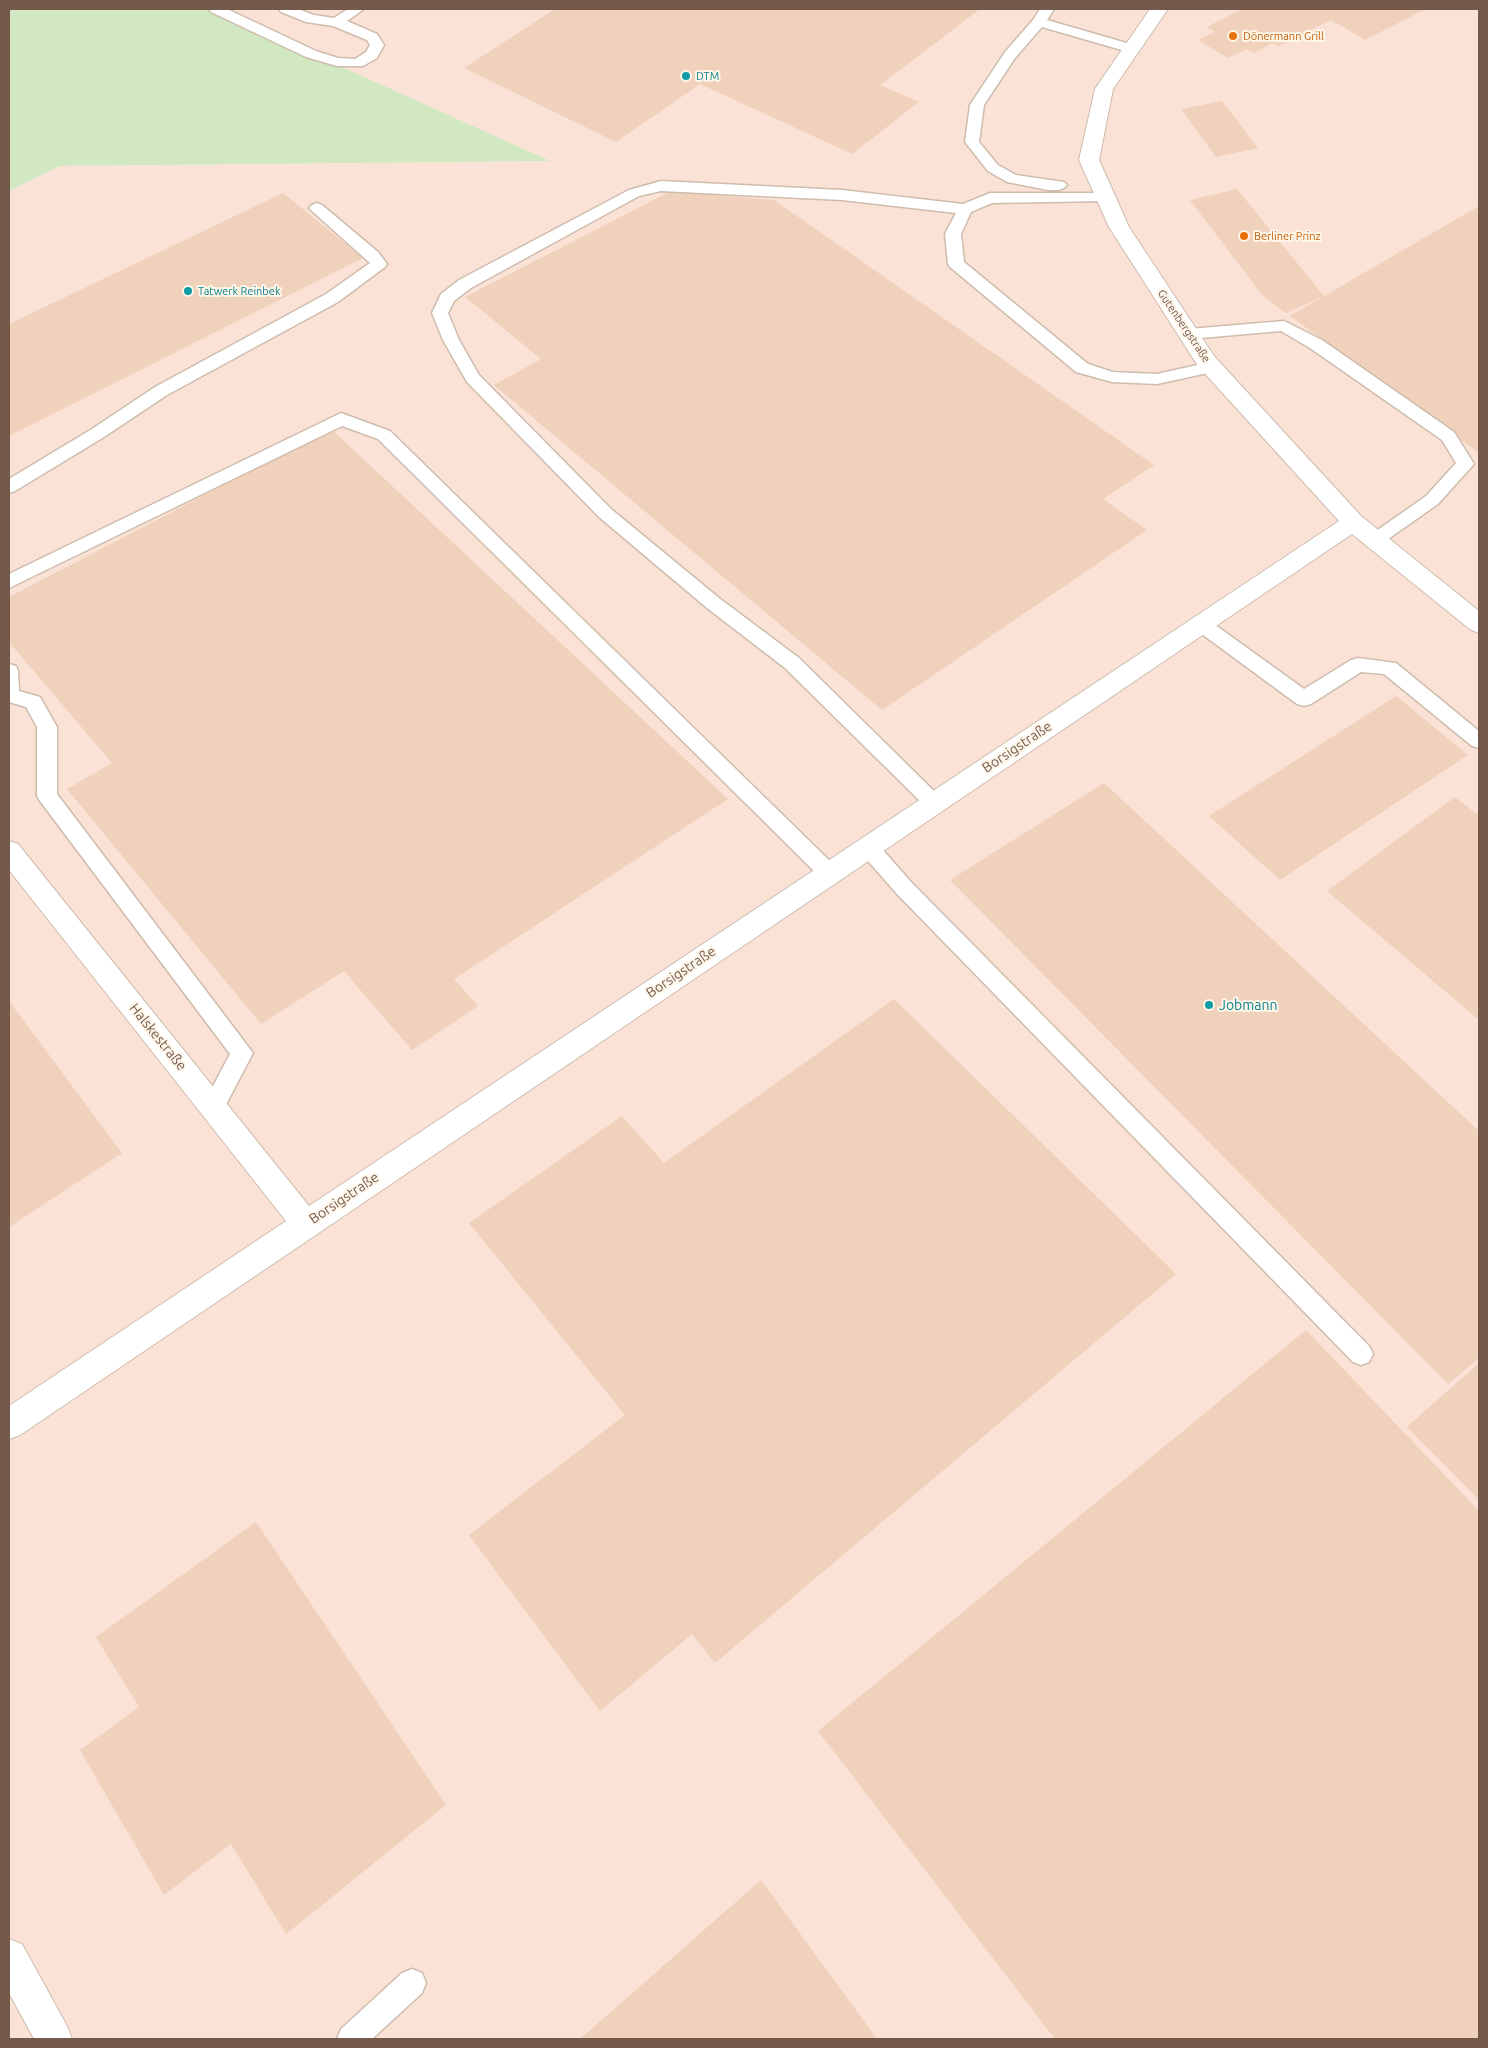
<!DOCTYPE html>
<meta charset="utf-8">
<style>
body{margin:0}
#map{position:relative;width:1488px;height:2048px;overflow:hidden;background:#fbf2e3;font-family:Ubuntu,sans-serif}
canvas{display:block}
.frame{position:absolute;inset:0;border:10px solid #72594a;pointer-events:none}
</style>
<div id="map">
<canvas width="1488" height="2048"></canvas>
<div class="frame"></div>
</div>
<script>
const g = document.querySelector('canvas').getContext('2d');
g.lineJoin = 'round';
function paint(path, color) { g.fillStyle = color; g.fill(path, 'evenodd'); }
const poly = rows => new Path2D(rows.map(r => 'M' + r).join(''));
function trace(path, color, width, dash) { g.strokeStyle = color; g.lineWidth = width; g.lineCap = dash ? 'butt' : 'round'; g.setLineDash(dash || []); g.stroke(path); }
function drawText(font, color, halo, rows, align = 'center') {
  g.font = font + ' Ubuntu,sans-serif'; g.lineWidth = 4; g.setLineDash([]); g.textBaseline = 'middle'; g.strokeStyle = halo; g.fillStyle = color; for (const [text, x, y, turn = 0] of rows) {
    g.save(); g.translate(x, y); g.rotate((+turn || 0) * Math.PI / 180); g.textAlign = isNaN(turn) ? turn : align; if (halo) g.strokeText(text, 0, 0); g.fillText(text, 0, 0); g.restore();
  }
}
paint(poly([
 [214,9,1479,9,1479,2039,9,2039,9,191,60,166,549,161]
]), '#fbe2d7');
paint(poly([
 [9,9,214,9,550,161,60,166,9,191]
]), '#d1e8c2');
paint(poly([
 [555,9,980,9,880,85,919,102,852,154,700,84,616,142,464,68],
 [1242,9,1426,9,1365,40,1331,20,1279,46,1272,43,1254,53,1247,49,1228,58,1198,40,1215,32,1207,27],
 [1222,101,1258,148,1216,157,1181,109],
 [1237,189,1324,296,1479,206,1479,453,1290,316,1322,297,1286,313,1262,295,1190,200],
 [671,191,774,200,1154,465,1103,499,1147,530,882,710,494,385,541,359,465,297],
 [283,193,363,258,9,436,9,324],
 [331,429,728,799,454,979,478,1006,412,1050,344,971,261,1024,67,789,112,763,9,642,9,597],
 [1396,696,1468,755,1280,880,1209,816],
 [1104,783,1479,1131,1479,1358,1448,1384,950,880],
 [1455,797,1479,816,1479,1020,1327,891],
 [894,999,1176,1274,715,1663,692,1634,600,1711,469,1535,625,1415,469,1223,622,1116,664,1163],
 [9,1001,122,1153,9,1227],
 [1306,1330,1479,1511,1479,2039,1055,2039,818,1731],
 [1479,1363,1479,1500,1407,1427],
 [256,1522,446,1805,286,1934,231,1844,164,1895,80,1750,139,1707,96,1637],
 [761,1880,877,2039,580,2039]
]), '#f0d1bb');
const service = poly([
 [209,9,227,9,316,51,338,58,355,59,366,52,370,45,367,40,333,26,306,22,281,12,279,9,298,9,314,15,334,18,348,9,364,9,347,21,377,34,384,45,377,58,363,66,337,66,306,57,211,12,209,9],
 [1040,9,1054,9,1047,20,1137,46,1139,49,1137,52,1132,53,1042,27,1015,58,984,105,979,142,998,165,1016,175,1064,182,1067,185,1064,188,1059,190,1048,190,1007,182,988,171,965,142,970,105,1005,52,1033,20,1040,9],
 [661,181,842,190,963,204,990,193,1110,193,1113,196,1110,199,1105,201,992,203,971,212,961,234,964,262,1088,364,1113,372,1157,374,1211,362,1217,363,1219,367,1217,371,1157,384,1112,382,1076,372,950,267,948,264,945,234,956,213,842,200,661,191,639,196,471,288,454,301,448,313,459,340,479,375,611,509,719,598,799,658,941,798,944,803,941,808,934,811,927,808,785,668,707,608,599,517,467,382,443,340,432,313,441,294,459,280,629,190,661,181],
 [317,203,322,205,378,252,387,264,385,267,338,302,167,395,104,437,15,491,9,493,9,479,92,429,155,387,326,294,370,263,312,211,309,208,312,205,317,203],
 [1284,321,1322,340,1454,432,1474,464,1438,504,1381,544,1375,546,1369,544,1366,540,1369,536,1426,496,1456,463,1442,440,1310,348,1281,331,1189,339,1183,338,1181,334,1183,330,1189,329,1284,321],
 [341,413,390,431,836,867,839,873,836,879,829,881,822,879,378,439,342,426,9,588,9,574,341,413],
 [1201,617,1207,619,1304,689,1351,660,1358,658,1396,663,1479,731,1479,748,1472,746,1384,674,1361,672,1311,704,1304,706,1297,704,1195,629,1192,624,1195,619,1201,617],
 [9,664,16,666,18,671,19,691,40,697,57,727,57,794,253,1053,221,1114,213,1117,205,1114,202,1107,230,1054,40,801,37,796,37,727,26,707,9,702,9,664],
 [868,839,875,841,911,882,1369,1346,1373,1354,1369,1362,1361,1365,1353,1362,897,894,861,853,858,847,861,841,868,839],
 [412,1969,422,1973,426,1983,422,1993,372,2039,337,2039,341,2029,402,1973,412,1969]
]);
const minor = poly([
 [1150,9,1168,9,1113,89,1099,160,1129,227,1214,356,1361,516,1479,611,1479,633,1471,630,1352,534,20,1435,9,1439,9,1406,286,1221,9,870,9,841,18,844,309,1206,1339,521,1198,366,1109,227,1079,160,1095,89,1150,9],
 [9,1939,22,1944,67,2026,72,2039,34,2039,9,1993,9,1939]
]);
trace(service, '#cebcad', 3);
trace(minor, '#cebcad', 2);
paint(service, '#fff');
paint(minor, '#fff');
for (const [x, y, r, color] of [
 [1233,36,5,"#e8710a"],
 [686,76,5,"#0f9aa8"],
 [1244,236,5,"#e8710a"],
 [188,291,5,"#0f9aa8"],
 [1209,1005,5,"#0f9aa8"]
]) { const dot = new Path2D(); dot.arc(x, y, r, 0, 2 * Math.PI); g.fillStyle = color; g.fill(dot); trace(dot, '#fef6e9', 2); }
drawText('11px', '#c56008', '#fef6e9', [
 ["Dönermann Grill",1243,36],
 ["Berliner Prinz",1254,236]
], 'left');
drawText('11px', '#0d838f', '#fef6e9', [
 ["DTM",696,76],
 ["Tatwerk Reinbek",198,291]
], 'left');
drawText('11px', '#72594a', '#fef6e9', [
 ["Gutenbergstraße",1184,326,56]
]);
drawText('14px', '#72594a', '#fef6e9', [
 ["Borsigstraße",1017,747,-34],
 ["Borsigstraße",681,972,-34],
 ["Halskestraße",158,1037,51],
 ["Borsigstraße",344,1198,-34]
]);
drawText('14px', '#0d838f', '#fef6e9', [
 ["Jobmann",1219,1005]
], 'left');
</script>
